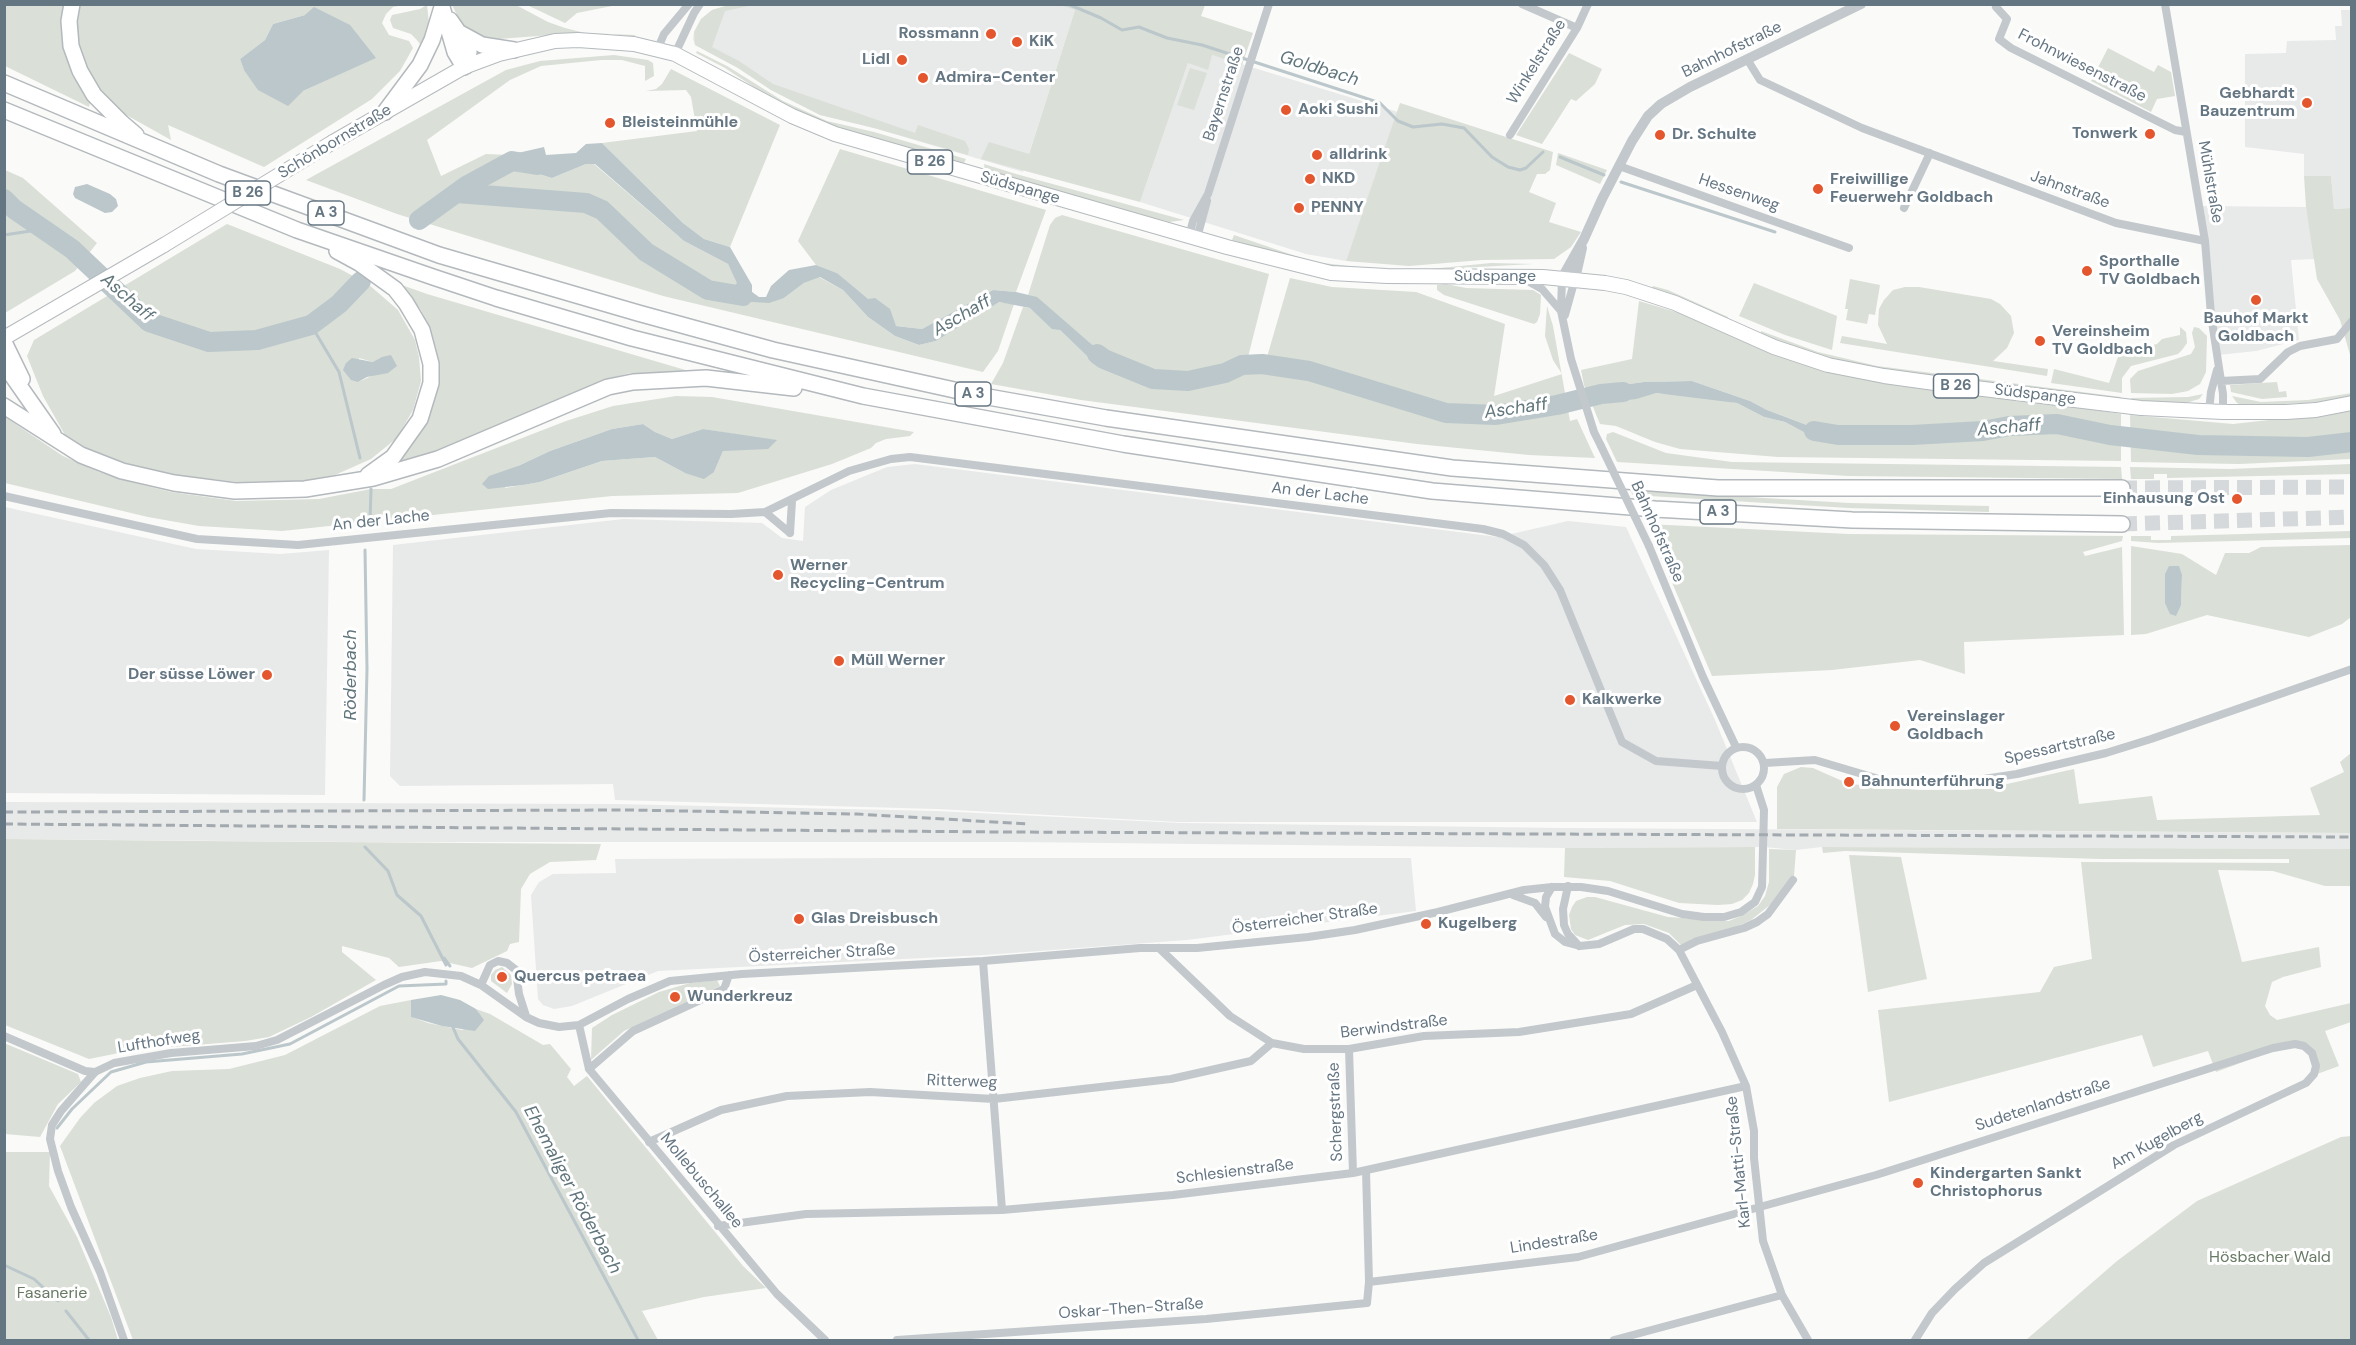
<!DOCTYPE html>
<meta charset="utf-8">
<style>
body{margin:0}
#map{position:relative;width:2356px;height:1345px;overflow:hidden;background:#fafaf8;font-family:"DM Sans",sans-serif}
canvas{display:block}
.frame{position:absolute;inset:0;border:6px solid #657683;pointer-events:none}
</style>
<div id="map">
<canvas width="2356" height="1345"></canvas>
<div class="frame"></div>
</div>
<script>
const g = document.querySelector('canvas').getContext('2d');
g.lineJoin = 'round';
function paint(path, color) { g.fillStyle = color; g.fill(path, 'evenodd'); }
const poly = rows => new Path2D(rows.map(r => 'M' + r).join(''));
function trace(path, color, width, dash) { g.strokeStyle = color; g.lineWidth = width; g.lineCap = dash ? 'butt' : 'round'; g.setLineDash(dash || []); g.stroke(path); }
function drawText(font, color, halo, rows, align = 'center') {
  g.font = font + ' "DM Sans",sans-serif'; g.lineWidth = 6; g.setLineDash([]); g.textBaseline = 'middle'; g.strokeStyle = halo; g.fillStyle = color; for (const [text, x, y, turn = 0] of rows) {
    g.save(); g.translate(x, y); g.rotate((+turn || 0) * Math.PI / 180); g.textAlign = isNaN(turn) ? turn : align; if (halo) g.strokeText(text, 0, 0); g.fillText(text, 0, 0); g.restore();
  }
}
paint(poly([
 [1059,4,1075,10,1023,172,874,128,820,115,771,90,738,68,695,45,693,39,694,32,701,19,712,10,729,5],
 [2341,10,2351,10,2351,208,2334,209,2331,176,2304,176,2304,154,2245,147,2245,54,2286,53,2287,41,2336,40,2335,26,2342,26],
 [1212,55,1398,112,1346,261,1306,254,1140,202,1188,63],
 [2200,206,2306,207,2315,259,2291,260,2299,340,2256,351,2218,355],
 [915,464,1498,537,1568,521,1626,527,1715,720,1757,822,1178,822,937,809,615,800,613,784,400,786,390,776,393,545,623,519,762,523,782,538,803,541,805,507,831,490,887,467],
 [5,507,196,549,280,554,329,550,325,795,5,793],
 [5,802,615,804,937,811,1180,823,1564,828,2351,833,2352,849,1822,847,1796,850,1764,847,1565,848,1015,842,351,842,5,839],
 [896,858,1411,858,1416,911,1187,940,985,955,658,971,572,1006,554,1009,543,1005,538,999,531,895,539,882,553,874,616,873,615,859]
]), '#e8e9e9');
paint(poly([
 [78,4,403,5,393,7,386,14,382,23,389,35,409,41,413,48,400,71,372,99,264,167,168,125,171,140,121,112,103,97,76,51,75,18],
 [305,15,375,58,303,91,244,70,240,59,265,40,273,24],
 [4,5,65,5,62,33,72,75,90,102,89,107,5,66],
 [427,5,429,23,427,35,418,51,420,44,416,39,411,34,393,28,390,20,392,15,420,9],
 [452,5,516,5,548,22,565,28,585,33,635,35,635,37,610,34,551,35,486,40,462,25],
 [527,5,617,5,577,13,565,23],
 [729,5,753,5,725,11,712,47,739,61,773,84,915,133,918,125,965,141,969,149,968,155,874,128,820,115,771,90,738,68,695,45,694,32,701,19,712,10],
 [1060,5,1205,5,1201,16,1253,33,1242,65,1212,55,1208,70,1188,63,1140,202,981,159,989,142,1029,154,1075,10],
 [2108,48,2154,72,2158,65,2171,72,2175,96,2157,99,2151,112,2091,81],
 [697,51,727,66,783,101,827,121,874,132,966,159,964,163,955,163,840,129,811,119,769,97,725,68,696,53],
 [1569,53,1602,69,1595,84,1576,101,1571,99,1542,144,1516,135],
 [614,55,648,60,653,63,654,76,645,81,645,66,622,60,601,60,541,66,510,80,427,140,441,176,486,154,509,155,516,167,552,178,586,164,594,164,684,241,728,264,738,283,732,289,725,290,721,295,737,301,784,298,804,283,819,277,843,290,868,317,895,336,919,345,936,341,998,302,1014,304,998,351,983,372,663,296,397,214,306,180,506,70,540,61],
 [1190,68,1207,73,1194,110,1177,105],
 [671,69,780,125,730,247,704,239,683,223,602,143,697,131,691,97,686,90,646,91,656,89,662,84],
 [1400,103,1553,152,1550,170,1545,174,1537,174,1529,192,1556,203,1549,222,1581,232,1571,247,1554,259,1482,260,1409,266,1346,261],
 [840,149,1046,210,1016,292,993,290,922,329,896,326,837,273,816,265,798,241],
 [1558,153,1607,170,1600,184,1556,165],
 [984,164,1016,174,1184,220,1169,222,1013,180,985,171],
 [5,170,23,178,97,243,75,271,5,313],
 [2304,176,2331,176,2334,209,2351,208,2351,358,2340,320,2317,279,2306,207],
 [1062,215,1269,274,1248,357,1267,357,1290,278,1332,287,1416,292,1505,324,1494,396,1562,374,1553,360,1545,336,1547,306,1553,326,1570,421,1577,419,1595,458,1529,455,1417,444,1081,400,991,384,1003,363,1023,307,1030,308,1060,330,1089,358,1119,360,1096,348,1037,298,1028,295,1050,225,1055,218],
 [227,224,340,269,368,284,398,310,415,340,419,357,421,381,413,410,397,438,371,459,335,475,303,481,237,482,176,475,124,464,84,448,65,435,43,396,27,356,34,340],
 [359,358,373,362,374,375,358,382],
 [1234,235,1313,262,1386,270,1420,270,1491,263,1533,264,1387,272,1312,264,1232,240],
 [1850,279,1880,285,1875,315,1869,314,1867,324,1846,320,1848,309,1845,309],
 [1754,283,1837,316,1832,350,1785,335,1739,316],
 [399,284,427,294,699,374,630,373,603,380,437,452,388,468,404,454,428,421,438,383,435,346,430,328,421,310],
 [1446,284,1466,288,1533,290,1541,295,1540,314,1537,322,1534,324,1444,295,1437,290,1437,285],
 [1653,286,1668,290,1728,317,1727,321,1652,288],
 [1905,287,1919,287,1991,299,2000,304,2011,316,2014,333,2007,348,1993,361,2048,369,2047,376,1840,343,1842,336,1887,344,1878,325,1879,309,1884,300,1893,290],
 [1639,301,1686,315,1778,356,1835,372,1925,389,2052,403,2121,414,2121,461,1778,457,1680,449,1655,442,1616,426,1600,424,1584,385,1581,370,1632,359],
 [1692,381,1750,401,1767,410,1812,427,1833,431,1847,439,1811,436,1785,422,1764,417,1737,403,1699,396,1593,389,1644,382],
 [2180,327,2186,332,2187,343,2182,350,2178,354,2131,366,2122,378,2122,393,2051,383,2054,369,2109,383,2119,354,2157,344,2162,339,2180,335],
 [2194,327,2199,328,2207,336,2206,372,2200,384,2188,391,2172,394,2131,393,2130,379,2138,371,2191,354,2195,347,2192,333],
 [1761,331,1818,352,1877,366,2121,397,2121,400,1878,369,1819,356,1779,343,1761,333],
 [2277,382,2279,392,2286,391,2287,397,2262,399,2231,392,2230,385],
 [2352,393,2351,398,2325,402,2244,406,2237,403,2232,396,2261,402,2308,400],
 [2203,394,2199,399,2186,403,2131,401,2131,398,2188,397],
 [676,396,712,397,914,432,910,436,886,439,876,443,871,448,832,464,738,493,612,496,282,531,199,526,148,517,5,483,5,417,63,456,99,472,135,483,171,492,236,501,319,499,371,489,391,489,566,421,613,406],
 [643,424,655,432,672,439,703,429,776,441,723,451,714,472,685,473,655,457,602,461,540,482,505,488,518,466,550,451,612,429],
 [2351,411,2351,459,2239,464,2131,462,2130,415,2233,424],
 [2260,443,2263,450,2210,449,2249,444],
 [1613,432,1666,453,1732,462,2121,467,2122,479,1849,476,1617,462,1606,439,1607,434],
 [2351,464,2351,474,2167,478,2167,474,2154,474,2154,479,2131,479,2130,467,2230,469],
 [1630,490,1849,503,1989,506,1989,512,1849,508,1633,495],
 [1647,524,1848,534,2123,536,2122,541,2083,552,2085,556,2122,547,2124,635,1964,642,1965,674,1920,660,1832,670,1712,676],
 [2351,531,2351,538,2158,543,2131,541,2131,536,2151,536,2151,540,2171,540,2171,536],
 [2351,545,2351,617,2342,624,2309,637,2207,615,2146,634,2131,635,2131,546,2182,554,2216,575,2225,553,2249,553,2261,547],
 [2165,574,2182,575,2181,605,2165,603],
 [2351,753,2351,833,1777,829,1777,787,1784,774,1801,767,1813,768,1849,784,1919,790,1966,790,1998,786,2074,769,2079,804,2152,796,2157,820,2320,815,2310,788,2344,772,2340,762],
 [5,839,197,841,601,844,596,860,550,862,530,874,521,889,519,942,510,944,507,951,472,968,441,961,399,967,389,958,342,946,342,952,376,980,311,1017,269,1037,245,1041,134,1050,89,1059,5,1025],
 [1755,847,1755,875,1753,884,1749,893,1742,900,1732,904,1718,905,1679,903,1610,881,1564,877,1565,848],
 [1822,847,2351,849,2351,886,2325,886,2273,871,2218,870,2242,962,2319,947,2321,967,2283,977,2272,982,2265,1006,2270,1015,2277,1020,2351,1003,2351,1022,2325,1031,2339,1066,2317,1074,2314,1055,2299,1044,2276,1050,2216,1072,2208,1051,2153,1067,2142,1035,1889,1102,1878,1010,2040,992,2054,967,2092,959,2081,862,2289,863,2289,859,2101,859,1845,851,1823,853],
 [1769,849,1796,850,1794,876,1770,905,1751,920,1738,926,1681,945,1669,933,1644,924,1625,925,1588,940,1575,935,1571,929,1569,915,1572,907,1576,901,1587,897,1595,897,1668,917,1729,921,1741,916,1758,906,1765,896,1769,882],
 [1849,855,1901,857,1927,979,1868,992],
 [502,967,511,975,512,984,507,993,491,981,491,975,495,970],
 [717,980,720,986,624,1031,591,1060,592,1028,612,1015,659,992,690,983],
 [411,1000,412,1017,428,1023,462,1030,483,1020,476,1009,490,1014,543,1045,550,1044,571,1069,567,1077,574,1086,587,1076,743,1266,766,1288,704,1297,642,1311,658,1340,133,1340,60,1146,80,1118,94,1103,117,1086,140,1078,172,1071,229,1069,285,1055,380,1006],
 [4,1043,78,1074,81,1082,58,1104,40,1137,5,1134],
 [2351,1136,2351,1340,2026,1340,2117,1261,2197,1201,2341,1137],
 [4,1152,50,1152,49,1186,77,1237,111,1317,118,1340,5,1340]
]), '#dadfd7');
paint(poly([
 [314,7,350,25,376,58,303,91,288,106,258,90,244,70,240,59,265,40,273,24,305,15],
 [602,143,683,223,704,239,730,247,752,285,752,292,759,297,766,297,771,286,789,270,816,265,837,273,868,299,875,298,890,309,896,326,922,329,993,290,1016,292,1037,297,1096,348,1119,360,1119,365,1114,369,1089,358,1060,330,1052,329,1030,308,999,302,936,341,919,345,895,336,868,317,843,290,820,277,804,283,784,298,769,303,737,301,720,295,725,290,732,289,737,283,728,264,684,241,595,164,586,164,552,178,516,167,509,155,544,147,546,155,576,153,586,144],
 [87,184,110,194,116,199,118,206,112,212,105,213,75,198,73,194,75,187],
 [391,355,397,366,388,373,367,377,358,382,351,380,343,370,346,363,352,358,373,362,382,357],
 [1692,381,1750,401,1767,410,1812,427,1833,431,1849,440,1811,436,1785,422,1764,417,1737,403,1656,393,1636,399,1601,403,1593,389,1644,382],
 [643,424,655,432,672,439,703,429,777,440,768,449,723,451,714,472,704,479,685,473,655,457,602,461,540,482,523,485,488,489,482,484,489,476,518,466,550,451,612,429],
 [2213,442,2260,443,2264,451,2209,449],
 [2169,566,2179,566,2182,575,2181,605,2176,616,2170,614,2165,603,2165,574],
 [441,995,460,1000,476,1009,484,1020,475,1031,442,1026,411,1017,411,1000]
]), '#bbc7cb');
trace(poly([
 [1068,4,1101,18,1122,30,1139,27,1167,38,1202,45,1356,95,1380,103,1398,121,1413,127,1442,124,1464,128,1492,157,1508,167,1520,170,1526,168,1543,152],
 [1560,157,1604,175],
 [1621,182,1775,232],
 [4,235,44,229],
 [311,325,339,372,360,458],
 [370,521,371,489],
 [364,800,367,669,365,550],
 [365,847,388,871,397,895,421,916,446,965],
 [444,958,450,966],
 [452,1025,458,1039,516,1112,638,1340],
 [57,1128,72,1109,111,1072,146,1062,242,1054,290,1044,399,986,446,984,446,981],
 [4,1265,34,1279,58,1301],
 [66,1311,89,1340]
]), '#bbc7cb', 3);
trace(poly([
 [457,193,586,203,602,210,646,252,708,290,743,296],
 [4,199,14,209,72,249,149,322,209,342,257,340,311,325,339,304,361,281],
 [419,220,466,186,512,161,537,165],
 [1097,354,1104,359,1153,379,1188,381,1225,373,1242,365,1262,364,1309,371,1446,413,1496,415,1557,405,1601,394,1623,392],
 [1814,431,1838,435,1912,435,1983,431,2009,426,2057,424,2110,435,2198,445,2308,447,2352,442]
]), '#bbc7cb', 20);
trace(poly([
 [2122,488,2352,487],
 [2122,524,2352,517]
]), '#d5d9db', 15, [15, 8]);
const primary = poly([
 [333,142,464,67,499,54,555,41,578,40,634,44,675,54,792,116,835,134,1227,247,1331,273,1387,276,1543,277,1605,283,1626,287,1675,303,1774,347,1828,365,1884,376,1942,384,2141,408,2223,412,2286,412,2316,410,2352,403],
 [4,338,164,245]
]);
const motorway = poly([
 [72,4,69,21,71,46,80,71,94,95,122,123,136,135],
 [442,7,455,52,464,67],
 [450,20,466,43,469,52,466,66],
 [460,33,482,45,514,50],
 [4,83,219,174,439,255,638,313,773,350,977,395,1106,418,1452,468,1718,488,2122,488],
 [4,110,297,230,433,277,496,298,632,338,863,396,1123,444,1432,491,1655,509,1852,520,2122,524],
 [385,112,420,65,432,40,442,7],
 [337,251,359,263,395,289,406,303,422,330,431,364,431,383,420,419,393,457,368,475],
 [4,342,22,379],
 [4,364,53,434],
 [4,406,81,455,122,471,174,483,235,491,305,489,373,478,438,459,608,387,633,382,706,378,794,388]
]);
trace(primary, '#b5babe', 16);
trace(motorway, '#b4b9bd', 18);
trace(poly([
 [1522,4,1577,28],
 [2165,4,2205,241,2211,315,2223,394,2223,412],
 [1996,7,2007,19,1999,39,2011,48,2175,130,2186,132],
 [658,48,664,34,689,4],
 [675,54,694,13,700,4],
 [1747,59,1760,80,1862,128,2116,223,2205,241],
 [1510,135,1577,28,1588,4],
 [1619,166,1849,248],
 [1904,208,1930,153],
 [1189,236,1193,221,1208,194,1269,4],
 [1197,238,1207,201],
 [1562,278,1561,311,1571,359,1594,432,1601,446],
 [1524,279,1542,289,1561,311],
 [1565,315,1575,279],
 [2221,381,2260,379,2288,352,2300,346,2337,339,2352,321],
 [2209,411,2211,392,2217,370],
 [4,496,197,539,298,545,611,513,731,514,765,512,849,471,891,459,910,457,1483,529,1503,534,1524,545,1544,565,1560,590,1622,742,1656,761,1722,766],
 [765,512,790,533],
 [790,533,792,501],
 [1649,546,1703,677,1736,747],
 '1722 768a21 21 0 1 1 42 0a21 21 0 1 1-42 0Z',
 [1765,763,1815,760,1879,779,1919,783,1957,783,2017,774,2106,753,2151,739,2352,669],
 [1568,886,1563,909,1564,925,1568,934,1579,946],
 [1552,887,1546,897,1545,907,1555,934,1565,942,1580,946,1599,944,1634,929,1643,929,1667,939,1679,950,1722,1032,1746,1086,1754,1131,1754,1158,1763,1241,1782,1295,1808,1340],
 [1513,895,1535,903,1546,917],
 [1159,948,1230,1016,1272,1043,1304,1049,1349,1049,1424,1036,1519,1032,1631,1014,1697,985],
 [1679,950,1697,941,1744,928,1757,922,1768,914,1793,880],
 [983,961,1002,1210],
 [481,985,490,965,498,961,507,963,516,970,519,994,526,1016],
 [579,1025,589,1069,777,1294,825,1340],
 [4,1036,85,1071,95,1072],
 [1349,1049,1353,1173],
 [589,1069,633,1031,724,989,729,975],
 [649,1142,721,1110,787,1096,870,1092,994,1099,1171,1079,1251,1061,1272,1043],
 [1366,1170,1369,1282],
 [718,1226,806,1214,1002,1210,1173,1195,1353,1173,1746,1086],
 [124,1340,100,1272,71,1207,58,1171,50,1139,52,1125,61,1111,95,1072,114,1063,171,1053,256,1046,277,1040,384,985,402,977,425,972,461,976,481,985,526,1017,539,1023,559,1027,579,1025,628,999,670,981,742,974,983,961,1140,948,1197,948,1308,937,1355,930,1438,912,1524,890,1552,887,1581,887,1608,891,1682,914,1704,917,1724,917,1741,912,1755,902,1762,887,1764,810,1756,785],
 [897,1340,1206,1319,1367,1303,1369,1282,1578,1257,1876,1175,2273,1048,2295,1044,2304,1046,2312,1053,2316,1066,2314,1074,2306,1083,2174,1145,1984,1263,1955,1289,1932,1313,1915,1340],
 [1614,1340,1782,1295]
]), '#c3c8cc', 8);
trace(poly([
 [1562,278,1584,239,1602,199,1632,141,1648,116,1661,104,1690,87,1861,4],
 [1575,279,1582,248]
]), '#c3c8cc', 10);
trace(primary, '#fff', 14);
trace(motorway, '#fff', 15);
trace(poly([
 [4,812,628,810,857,814,1029,824],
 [4,824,1005,832,2352,837]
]), '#a2aab0', 3, [9, 4.5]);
const primaryBridge = poly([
 [164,245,333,142]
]);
trace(primaryBridge, '#b5babe', 16, []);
trace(poly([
 [1601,446,1649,546]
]), '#c3c8cc', 8);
trace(primaryBridge, '#fff', 14);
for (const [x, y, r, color] of [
 [991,34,6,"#e4572e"],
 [1017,42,6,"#e4572e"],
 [902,60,6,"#e4572e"],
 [923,78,6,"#e4572e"],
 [2307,103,6,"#e4572e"],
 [1286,110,6,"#e4572e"],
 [610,123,6,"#e4572e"],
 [2150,134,6,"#e4572e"],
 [1660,135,6,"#e4572e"],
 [1317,155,6,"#e4572e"],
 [1310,179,6,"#e4572e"],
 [1818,189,6,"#e4572e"],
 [1299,208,6,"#e4572e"],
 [2087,271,6,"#e4572e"],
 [2256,300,6,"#e4572e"],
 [2040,341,6,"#e4572e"],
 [2237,499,6,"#e4572e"],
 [778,575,6,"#e4572e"],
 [839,661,6,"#e4572e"],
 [267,675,6,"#e4572e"],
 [1570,700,6,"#e4572e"],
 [1895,726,6,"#e4572e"],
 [1849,782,6,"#e4572e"],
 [799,919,6,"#e4572e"],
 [1426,924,6,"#e4572e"],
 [502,977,6,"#e4572e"],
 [675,997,6,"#e4572e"],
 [1918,1183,6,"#e4572e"]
]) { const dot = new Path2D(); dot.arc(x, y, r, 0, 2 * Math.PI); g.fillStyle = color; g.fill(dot); trace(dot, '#fff', 2); }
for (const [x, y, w] of [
 [930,162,45],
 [248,193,45],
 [326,213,36],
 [1956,386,45],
 [973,394,36],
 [1718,512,36]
]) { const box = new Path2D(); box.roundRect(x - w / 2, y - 12, w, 24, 4.5); g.fillStyle = '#fff'; g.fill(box); trace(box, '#657683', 1.5); }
drawText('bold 15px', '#657683', null, [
 ["B 26",930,162],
 ["B 26",248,193],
 ["A 3",326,213],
 ["B 26",1956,386],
 ["A 3",973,394],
 ["A 3",1718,512]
]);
drawText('bold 16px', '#657683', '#fff', [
 ["Rossmann",979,34,"right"],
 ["KiK",1029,42],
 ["Lidl",890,60,"right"],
 ["Admira-Center",935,78],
 ["Gebhardt",2295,94,"right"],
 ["Bauzentrum",2295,112,"right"],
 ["Aoki Sushi",1298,110],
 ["Bleisteinmühle",622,123],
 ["Tonwerk",2138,134,"right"],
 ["Dr. Schulte",1672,135],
 ["alldrink",1329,155],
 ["NKD",1322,179],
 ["Freiwillige",1830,180],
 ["Feuerwehr Goldbach",1830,198],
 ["PENNY",1311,208],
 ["Sporthalle",2099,262],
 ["TV Goldbach",2099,280],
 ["Bauhof Markt",2256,319,"center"],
 ["Goldbach",2256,337,"center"],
 ["Vereinsheim",2052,332],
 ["TV Goldbach",2052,350],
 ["Einhausung Ost",2225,499,"right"],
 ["Werner",790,566],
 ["Recycling-Centrum",790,584],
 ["Müll Werner",851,661],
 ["Der süsse Löwer",255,675,"right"],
 ["Kalkwerke",1582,700],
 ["Vereinslager",1907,717],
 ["Goldbach",1907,735],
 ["Bahnunterführung",1861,782],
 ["Glas Dreisbusch",811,919],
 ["Kugelberg",1438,924],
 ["Quercus petraea",514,977],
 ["Wunderkreuz",687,997],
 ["Kindergarten Sankt",1930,1174],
 ["Christophorus",1930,1192]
], 'left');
drawText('16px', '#657683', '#fff', [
 ["Bahnhofstraße",1732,50,-26],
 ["Winkelstraße",1537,62,-58],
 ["Frohnwiesenstraße",2082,66,27],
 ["Bayernstraße",1224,94,-72],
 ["Schönbornstraße",335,142,-31],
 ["Mühlstraße",2210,182,80],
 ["Südspange",1020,188,16],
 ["Jahnstraße",2070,190,20],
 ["Hessenweg",1739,193,19],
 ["Südspange",1495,277],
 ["Südspange",2035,395,7],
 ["An der Lache",1320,494,7],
 ["An der Lache",381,521,-6],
 ["Bahnhofstraße",1657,532,66],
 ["Spessartstraße",2060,747,-13],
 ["Österreicher Straße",1305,919,-8],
 ["Österreicher Straße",822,954,-3],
 ["Berwindstraße",1394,1027,-7],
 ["Lufthofweg",159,1042,-9],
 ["Ritterweg",962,1082,2],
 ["Sudetenlandstraße",2043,1105,-18],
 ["Schergstraße",1336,1112,-92],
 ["Am Kugelberg",2157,1141,-29],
 ["Karl-Matti-Straße",1739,1162,-96],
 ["Schlesienstraße",1235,1172,-7],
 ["Mollebuschallee",701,1181,50],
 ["Lindestraße",1554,1242,-9],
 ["Oskar-Then-Straße",1131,1309,-4]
]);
drawText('16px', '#687a64', '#fff', [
 ["Hösbacher Wald",2270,1258],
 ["Fasanerie",52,1294]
]);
drawText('italic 18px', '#60757c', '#fff', [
 ["Goldbach",1319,69,17],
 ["Aschaff",127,298,41],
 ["Aschaff",962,316,-30],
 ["Aschaff",1516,409,-8],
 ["Aschaff",2009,428,-5],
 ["Röderbach",351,675,-90],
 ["Ehemaliger Röderbach",572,1190,62]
]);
</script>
